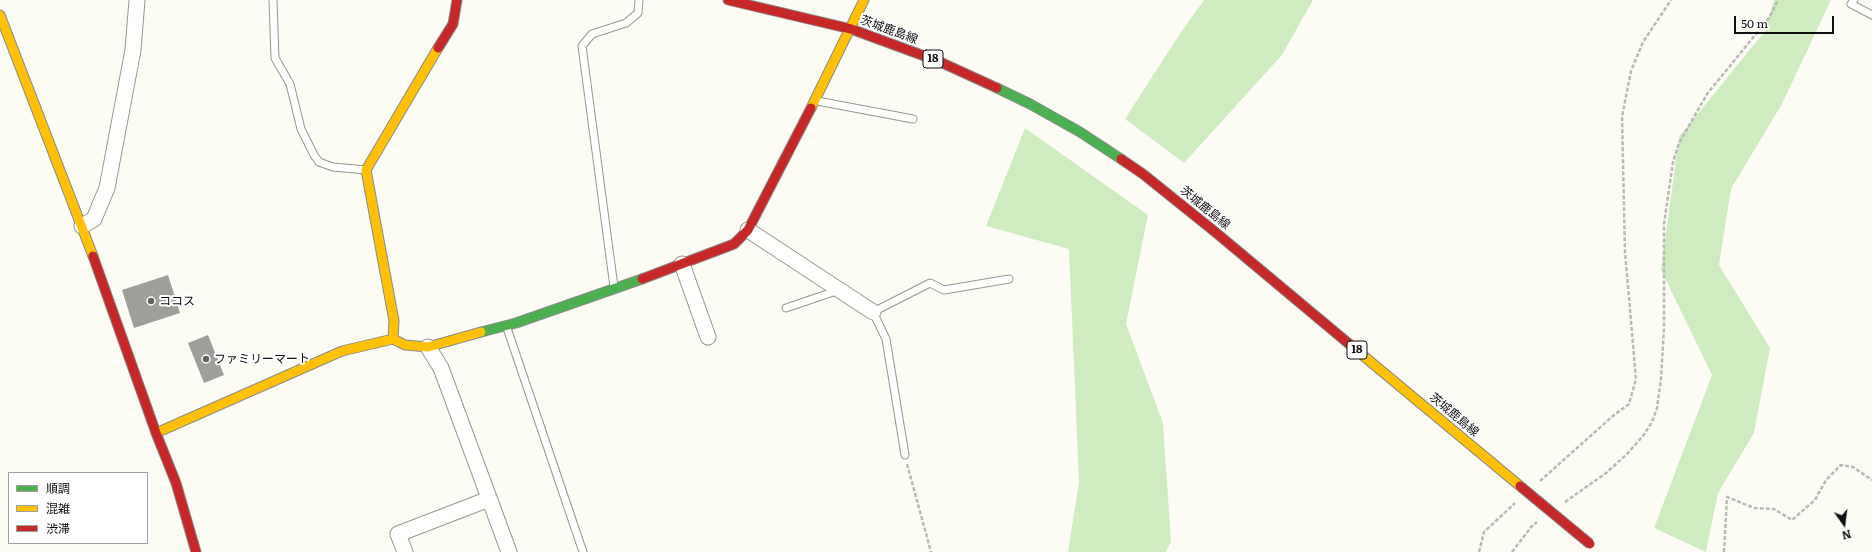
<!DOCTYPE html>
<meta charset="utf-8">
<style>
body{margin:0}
#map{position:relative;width:1872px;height:552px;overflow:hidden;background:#fcfcf5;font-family:Literata,"Noto Sans JP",serif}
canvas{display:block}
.legend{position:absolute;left:8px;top:472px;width:140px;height:72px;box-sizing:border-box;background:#fff;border:1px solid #9f9f9f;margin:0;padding:5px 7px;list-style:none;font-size:12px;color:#0f0f0f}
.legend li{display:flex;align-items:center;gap:8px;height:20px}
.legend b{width:20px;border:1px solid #9f9f9f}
.north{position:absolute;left:1824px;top:504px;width:40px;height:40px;-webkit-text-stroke:3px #fff;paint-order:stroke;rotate:166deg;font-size:11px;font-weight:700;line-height:16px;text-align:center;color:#0f0f0f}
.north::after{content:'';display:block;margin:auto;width:14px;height:18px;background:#0f0f0f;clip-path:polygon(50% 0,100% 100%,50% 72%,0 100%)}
.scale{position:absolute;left:1734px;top:16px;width:100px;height:18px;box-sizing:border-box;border:2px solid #0f0f0f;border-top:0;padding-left:5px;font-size:12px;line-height:14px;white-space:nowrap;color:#0f0f0f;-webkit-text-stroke:3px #fff;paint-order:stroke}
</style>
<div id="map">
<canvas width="1872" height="552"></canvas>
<ul class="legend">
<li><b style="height:5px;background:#4caf50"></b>順調</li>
<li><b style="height:5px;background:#ffc107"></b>混雑</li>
<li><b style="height:5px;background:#c62828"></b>渋滞</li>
</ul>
<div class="north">N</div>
<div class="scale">50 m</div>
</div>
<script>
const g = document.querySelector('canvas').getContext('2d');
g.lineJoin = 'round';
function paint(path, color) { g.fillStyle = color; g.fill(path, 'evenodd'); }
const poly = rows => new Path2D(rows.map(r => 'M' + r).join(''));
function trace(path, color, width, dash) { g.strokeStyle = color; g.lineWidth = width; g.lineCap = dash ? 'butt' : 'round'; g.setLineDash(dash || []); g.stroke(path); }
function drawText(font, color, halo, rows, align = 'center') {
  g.font = font + ' Literata,"Noto Sans JP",serif'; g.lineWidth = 4; g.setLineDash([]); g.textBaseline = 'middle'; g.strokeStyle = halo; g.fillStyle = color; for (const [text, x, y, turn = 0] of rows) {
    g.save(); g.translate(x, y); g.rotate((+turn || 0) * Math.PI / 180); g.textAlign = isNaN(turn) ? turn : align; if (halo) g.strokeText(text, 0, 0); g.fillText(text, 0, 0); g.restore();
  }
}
paint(poly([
 [1204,0,1313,0,1282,55,1184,163,1125,119,1181,32],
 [1774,0,1831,0,1782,104,1731,189,1719,265,1770,348,1754,433,1718,493,1706,552,1654,528,1712,375,1661,270,1679,137,1765,31],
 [1025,128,1148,215,1126,324,1163,423,1171,541,1166,552,1068,552,1079,482,1069,249,986,226]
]), '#cfecc1');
paint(poly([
 [168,275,180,313,134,328,122,290],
 [208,335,224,375,204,383,188,343]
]), '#a09e9a');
const lane = poly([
 [273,0,275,58,290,84,301,129,314,155,319,162,333,167,366,170],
 [1854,0,1851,4,1872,15],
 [817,101,913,119],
 [614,287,582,46,592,34,626,23,638,13,639,0],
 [786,308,839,290],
 [507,328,583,552],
 [905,455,886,339,873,312,930,283,944,290,1009,279]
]);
const street = poly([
 [82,226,94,219,107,188,133,50,137,0],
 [748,230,873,312],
 [682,264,708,337],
 [428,347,441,368,509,552],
 [405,552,398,534,489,499]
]);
const fast = poly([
 [997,88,1030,104,1080,132,1121,159],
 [481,332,516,323,642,279]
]);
const slow = poly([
 [0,15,93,256],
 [811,108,864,0],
 [393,339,394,321,366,170,438,48],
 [156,433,342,351,393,339,405,345,428,347,481,332]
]);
const jam = poly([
 [728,0,851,29,938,61,997,88],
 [438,48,453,24,457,0],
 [93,256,156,433,176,483,196,552],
 [642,279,734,244,748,230,811,108]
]);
trace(lane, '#969693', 9);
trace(street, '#969693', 17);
trace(fast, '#8c8c89', 11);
trace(slow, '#8c8c89', 11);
trace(jam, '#8c8c89', 11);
trace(poly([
 [907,464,931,552],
 [1540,481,1614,415,1629,404,1636,379,1625,252,1622,117,1631,71,1643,42,1671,0],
 [1565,502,1606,473,1626,455,1643,436,1652,422,1657,408,1661,379,1664,328,1664,224,1673,162,1679,143,1707,94,1769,18,1778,0],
 [1479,552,1484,532,1515,503],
 [1512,552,1532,526,1537,522],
 [1724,552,1727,497,1754,508,1774,509,1792,520,1815,500,1826,480,1841,465,1853,467,1872,480]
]), '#b9b9b8', 2.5, [4, 2]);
trace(lane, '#fffffe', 7);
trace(street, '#fffffe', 15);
trace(fast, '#4caf50', 9);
trace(slow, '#ffc107', 9);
trace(jam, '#c62828', 9);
const slowBridge = poly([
 [1354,348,1520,486]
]);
const jamBridge = poly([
 [1121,159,1143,174,1214,231,1354,348],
 [1520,486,1590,544]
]);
trace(slowBridge, '#838380', 11, []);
trace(jamBridge, '#838380', 11, []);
trace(slowBridge, '#ffc107', 9);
trace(jamBridge, '#c62828', 9);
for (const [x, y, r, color] of [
 [151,301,4,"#626260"],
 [206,359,4,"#626260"]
]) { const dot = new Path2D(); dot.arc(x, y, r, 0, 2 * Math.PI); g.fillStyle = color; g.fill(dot); trace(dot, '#fff', 1.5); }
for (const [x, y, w] of [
 [933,59,20],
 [1357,350,20]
]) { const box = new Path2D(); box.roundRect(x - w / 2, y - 9, w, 18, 3); g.fillStyle = '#fff'; g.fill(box); trace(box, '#0f0f0f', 1); }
drawText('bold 11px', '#0f0f0f', null, [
 ["18",933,59],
 ["18",1357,350]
]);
drawText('12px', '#0f0f0f', '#fff', [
 ["茨城鹿島線",889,30,20],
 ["茨城鹿島線",1205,208,39],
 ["茨城鹿島線",1454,415,40]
]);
drawText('12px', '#0f0f0f', '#fff', [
 ["ココス",159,301],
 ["ファミリーマート",214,359]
], 'left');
</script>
